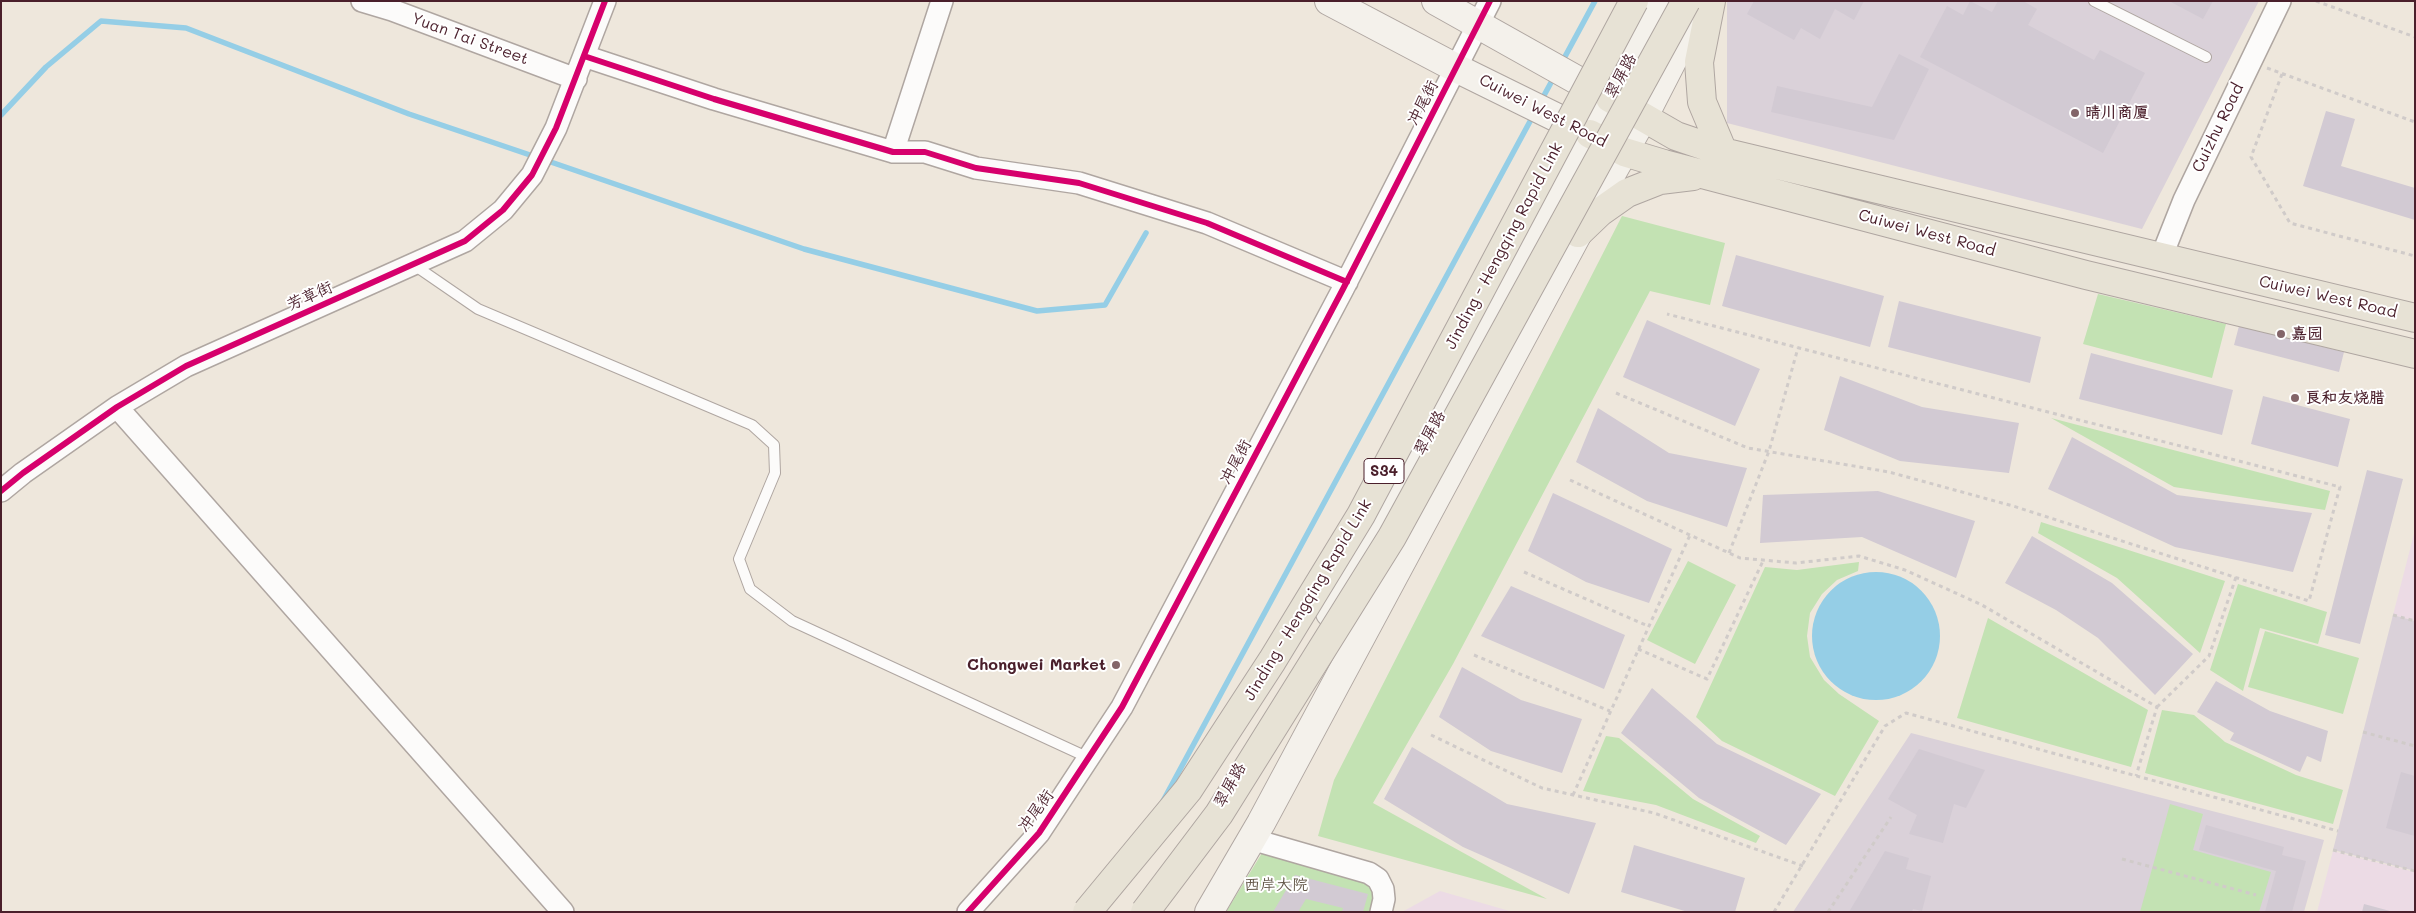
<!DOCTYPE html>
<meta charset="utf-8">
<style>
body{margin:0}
#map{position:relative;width:2416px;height:913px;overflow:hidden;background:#eee7dc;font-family:Mali,sans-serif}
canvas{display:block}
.frame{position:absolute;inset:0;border:2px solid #4a1f2b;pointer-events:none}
</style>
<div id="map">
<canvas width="2416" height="913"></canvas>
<div class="frame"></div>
</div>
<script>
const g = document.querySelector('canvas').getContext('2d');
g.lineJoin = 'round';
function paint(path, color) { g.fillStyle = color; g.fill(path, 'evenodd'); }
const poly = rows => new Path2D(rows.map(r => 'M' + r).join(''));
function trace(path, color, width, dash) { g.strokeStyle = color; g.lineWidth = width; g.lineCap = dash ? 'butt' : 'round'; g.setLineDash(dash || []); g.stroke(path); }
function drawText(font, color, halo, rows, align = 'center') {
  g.font = font + ' Mali,"LXGW WenKai TC",sans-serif'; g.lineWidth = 4; g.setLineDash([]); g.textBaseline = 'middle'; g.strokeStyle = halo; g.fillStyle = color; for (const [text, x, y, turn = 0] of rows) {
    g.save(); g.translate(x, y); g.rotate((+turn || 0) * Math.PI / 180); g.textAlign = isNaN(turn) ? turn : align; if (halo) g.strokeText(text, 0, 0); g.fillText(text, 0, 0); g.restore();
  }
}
paint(poly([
 [2415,530,2415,621,2393,615],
 [2333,851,2415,872,2415,912,2317,912],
 [1440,891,1513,912,1402,912]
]), '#ecdbe5');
paint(poly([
 [1727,1,2259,1,2142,229,1727,123],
 [2393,615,2415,621,2415,871,2333,850],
 [1911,733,2324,840,2304,912,1793,912]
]), '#dad1d9');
paint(poly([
 [1622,216,1725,243,1710,305,1650,291,1453,664,1373,803,1547,899,1318,836,1334,780],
 [2098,294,2226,324,2212,378,2083,344],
 [2051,418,2330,491,2325,510,2174,487],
 [2041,522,2225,581,2200,653,2117,578,2038,533],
 [1688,561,1736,585,1695,664,1647,640],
 [1859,562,1858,571,1837,580,1822,594,1810,613,1807,636,1810,657,1824,680,1839,694,1879,721,1835,796,1722,741,1696,717,1765,567,1797,570],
 [2238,584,2327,612,2318,644,2260,628,2243,691,2210,670],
 [1988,618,2148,710,2131,767,1957,718],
 [2265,631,2359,658,2343,714,2248,687],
 [2162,710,2194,715,2225,742,2296,775,2343,790,2333,824,2145,773],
 [1606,736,1619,738,1693,799,1760,836,1756,843,1656,805,1583,791],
 [2170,804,2203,814,2193,850,2271,872,2259,912,2140,912],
 [1262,853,1378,884,1370,912,1226,912]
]), '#c3e2b3');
paint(poly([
 '1812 636a64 64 0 1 1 128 0a64 64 0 1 1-128 0Z'
]), '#95cee6');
trace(poly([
 [1561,64,1595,1],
 [1541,101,1554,77],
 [1,115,46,67,101,21,186,28,409,114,536,157],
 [545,160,804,249,1037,311,1105,305,1146,233],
 [1163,801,1534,114]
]), '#95cee6', 5.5);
paint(poly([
 [1754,1,1864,1,1854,20,1835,9,1820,39,1801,28,1794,40,1747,14],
 [1970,1,1992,12,1998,1,2023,1,2037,9,2028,25,2094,60,2100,50,2145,73,2103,153,1920,57,1947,6,1963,15],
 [2169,1,2213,1,2203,19],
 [1899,54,1929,69,1894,140,1771,112,1777,86,1872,107],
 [2326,111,2355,119,2341,166,2415,188,2415,220,2303,186],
 [1736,255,1884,296,1870,347,1722,306],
 [1899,301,2041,337,2030,383,1888,347],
 [1647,320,1760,369,1735,426,1623,377],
 [2239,326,2344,352,2339,372,2234,345],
 [2091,353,2233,390,2222,435,2079,399],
 [1840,376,1922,407,2019,423,2009,473,1900,461,1824,430],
 [2263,396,2350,419,2338,467,2251,444],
 [1598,408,1669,453,1747,468,1727,527,1647,501,1576,462],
 [2072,437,2177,495,2312,513,2293,572,2175,547,2048,489],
 [2367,470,2403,479,2360,644,2325,635],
 [1878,491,1975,521,1956,578,1862,537,1760,543,1763,495],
 [1553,493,1672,549,1649,603,1586,582,1528,551],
 [2032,536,2112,583,2193,654,2155,695,2098,638,2056,610,2005,583],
 [1511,586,1625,635,1604,689,1481,636],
 [1462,667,1521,700,1582,719,1562,773,1491,751,1439,717],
 [2216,681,2270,711,2328,731,2321,762,2307,756,2300,772,2230,740,2234,733,2197,712],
 [1652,688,1717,744,1821,794,1786,845,1699,798,1621,733],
 [1412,747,1507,804,1596,823,1569,894,1463,847,1384,799],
 [1919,749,1985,770,1966,808,1954,804,1943,843,1909,834,1917,815,1888,799],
 [2401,772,2415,776,2415,836,2386,828],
 [2206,825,2284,847,2282,855,2306,861,2292,912,2265,912,2276,871,2199,850],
 [1634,845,1745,878,1735,912,1688,912,1621,892],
 [1885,851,1909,858,1906,869,1931,876,1922,911,1913,909,1912,912,1849,912],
 [1295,875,1368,894,1363,912,1342,912,1343,908,1306,899,1298,912,1273,912],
 [2364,904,2390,911,2390,912,2362,912]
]), '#d2cad3');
const service = poly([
 [2094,1,2206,57],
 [414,265,478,309,752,425,774,445,775,473,739,559,750,589,792,621,1089,758]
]);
const minor = poly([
 [362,1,392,10,576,79],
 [584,56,714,99,893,152,925,152,976,168,1079,183,1207,223,1347,282],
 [893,152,942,1],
 [2161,258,2184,200,2280,1],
 [117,407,563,912],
 [1,491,23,473,117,407,186,366,465,241,503,210,532,175,556,128,605,1],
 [1251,839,1369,873,1378,879,1383,889,1384,899,1381,912],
 [968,912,1039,833,1122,707,1343,289,1490,1]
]);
const secondary = poly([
 [1329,1,1456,68,1590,134],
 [1436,1,1609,98],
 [1330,613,1378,530,1661,1],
 [1209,912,1261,823,1578,233,1644,116,1703,1]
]);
const primary = poly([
 [1711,1,1699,62,1702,102,1723,152],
 [1610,98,1676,136,1723,152,2415,318],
 [1590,134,1624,152,1664,164,2086,275,2415,354],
 [1578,233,1600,212,1627,193,1660,180,1693,176]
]);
trace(service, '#afa6a1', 12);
trace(minor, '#afa6a1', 24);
trace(secondary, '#afa6a1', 30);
trace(primary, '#afa6a1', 30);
trace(poly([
 [2316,1,2415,37],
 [2267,68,2415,122],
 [2282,74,2251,157,2290,223,2415,256],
 [1616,393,1748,448,1889,472,2013,506,2309,601,2340,487,1667,314],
 [1570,480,1740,558,1796,563,1859,556,1905,570,1982,605,2157,707,2136,776],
 [1729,553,1769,451,1798,348],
 [1524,572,1648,626],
 [2393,615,2415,621],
 [1638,649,1707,679,1763,561],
 [1474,655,1610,711],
 [2157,707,2209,656,2236,577],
 [2363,732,2415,746],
 [1431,735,1542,788,1654,813,1803,866],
 [1573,795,1690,535],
 [2333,850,2415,871],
 [2122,859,2256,895],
 [1774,912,1885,726,1906,713,2338,831],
 [1828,912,1891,817]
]), '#d0cbc9', 3, [4, 4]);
trace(service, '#fcfbfa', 10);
trace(minor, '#fcfbfa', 21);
trace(secondary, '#f4f1eb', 28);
trace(primary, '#e7e2d5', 28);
const motorwayBridge = poly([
 [1087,912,1188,790,1272,661,1361,515,1634,1],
 [1145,912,1219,814,1392,537,1686,1]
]);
trace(motorwayBridge, '#afa6a1', 30, []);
trace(motorwayBridge, '#e7e2d5', 28);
trace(poly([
 [584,56,714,99,893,152,925,152,976,168,1079,183,1207,223,1347,282],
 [1,491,23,473,117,407,186,366,465,241,503,210,532,175,556,128,605,1],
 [968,912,1039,833,1122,707,1343,289,1490,1]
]), '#d6006c', 6);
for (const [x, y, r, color] of [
 [2075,113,5,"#836569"],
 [2281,334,5,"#836569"],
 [2295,398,5,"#836569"],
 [1116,665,5,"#836569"]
]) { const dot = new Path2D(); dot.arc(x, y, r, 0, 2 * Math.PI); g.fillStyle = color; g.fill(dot); trace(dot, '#fff', 2); }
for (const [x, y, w] of [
 [1384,471,40]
]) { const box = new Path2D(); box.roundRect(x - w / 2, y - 12.5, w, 25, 4); g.fillStyle = '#fff'; g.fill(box); trace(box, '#4a1f2b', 1); }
drawText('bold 15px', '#4a1f2b', null, [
 ["S34",1384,471]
]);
drawText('16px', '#4a1f2b', '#fff', [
 ["Yuan Tai Street",470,39,20],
 ["翠屏路",1621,76,-62],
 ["冲尾街",1423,103,-63],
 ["Cuiwei West Road",1543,111,27],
 ["Cuizhu Road",2218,128,-64],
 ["Cuiwei West Road",1927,233,15],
 ["Jinding - Hengqing Rapid Link",1504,246,-62],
 ["芳草街",310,296,-24],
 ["Cuiwei West Road",2328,297,13],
 ["翠屏路",1430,433,-62],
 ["冲尾街",1236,462,-62],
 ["Jinding - Hengqing Rapid Link",1308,600,-59],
 ["翠屏路",1230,785,-61],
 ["冲尾街",1036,811,-54]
]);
drawText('bold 16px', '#4a1f2b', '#fff', [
 ["晴川商厦",2085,113],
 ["嘉园",2291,334],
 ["良和友烧腊",2305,398],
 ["Chongwei Market",1106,665,"right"]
], 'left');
drawText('16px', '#64584a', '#fff', [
 ["西岸大院",1276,885]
]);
</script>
